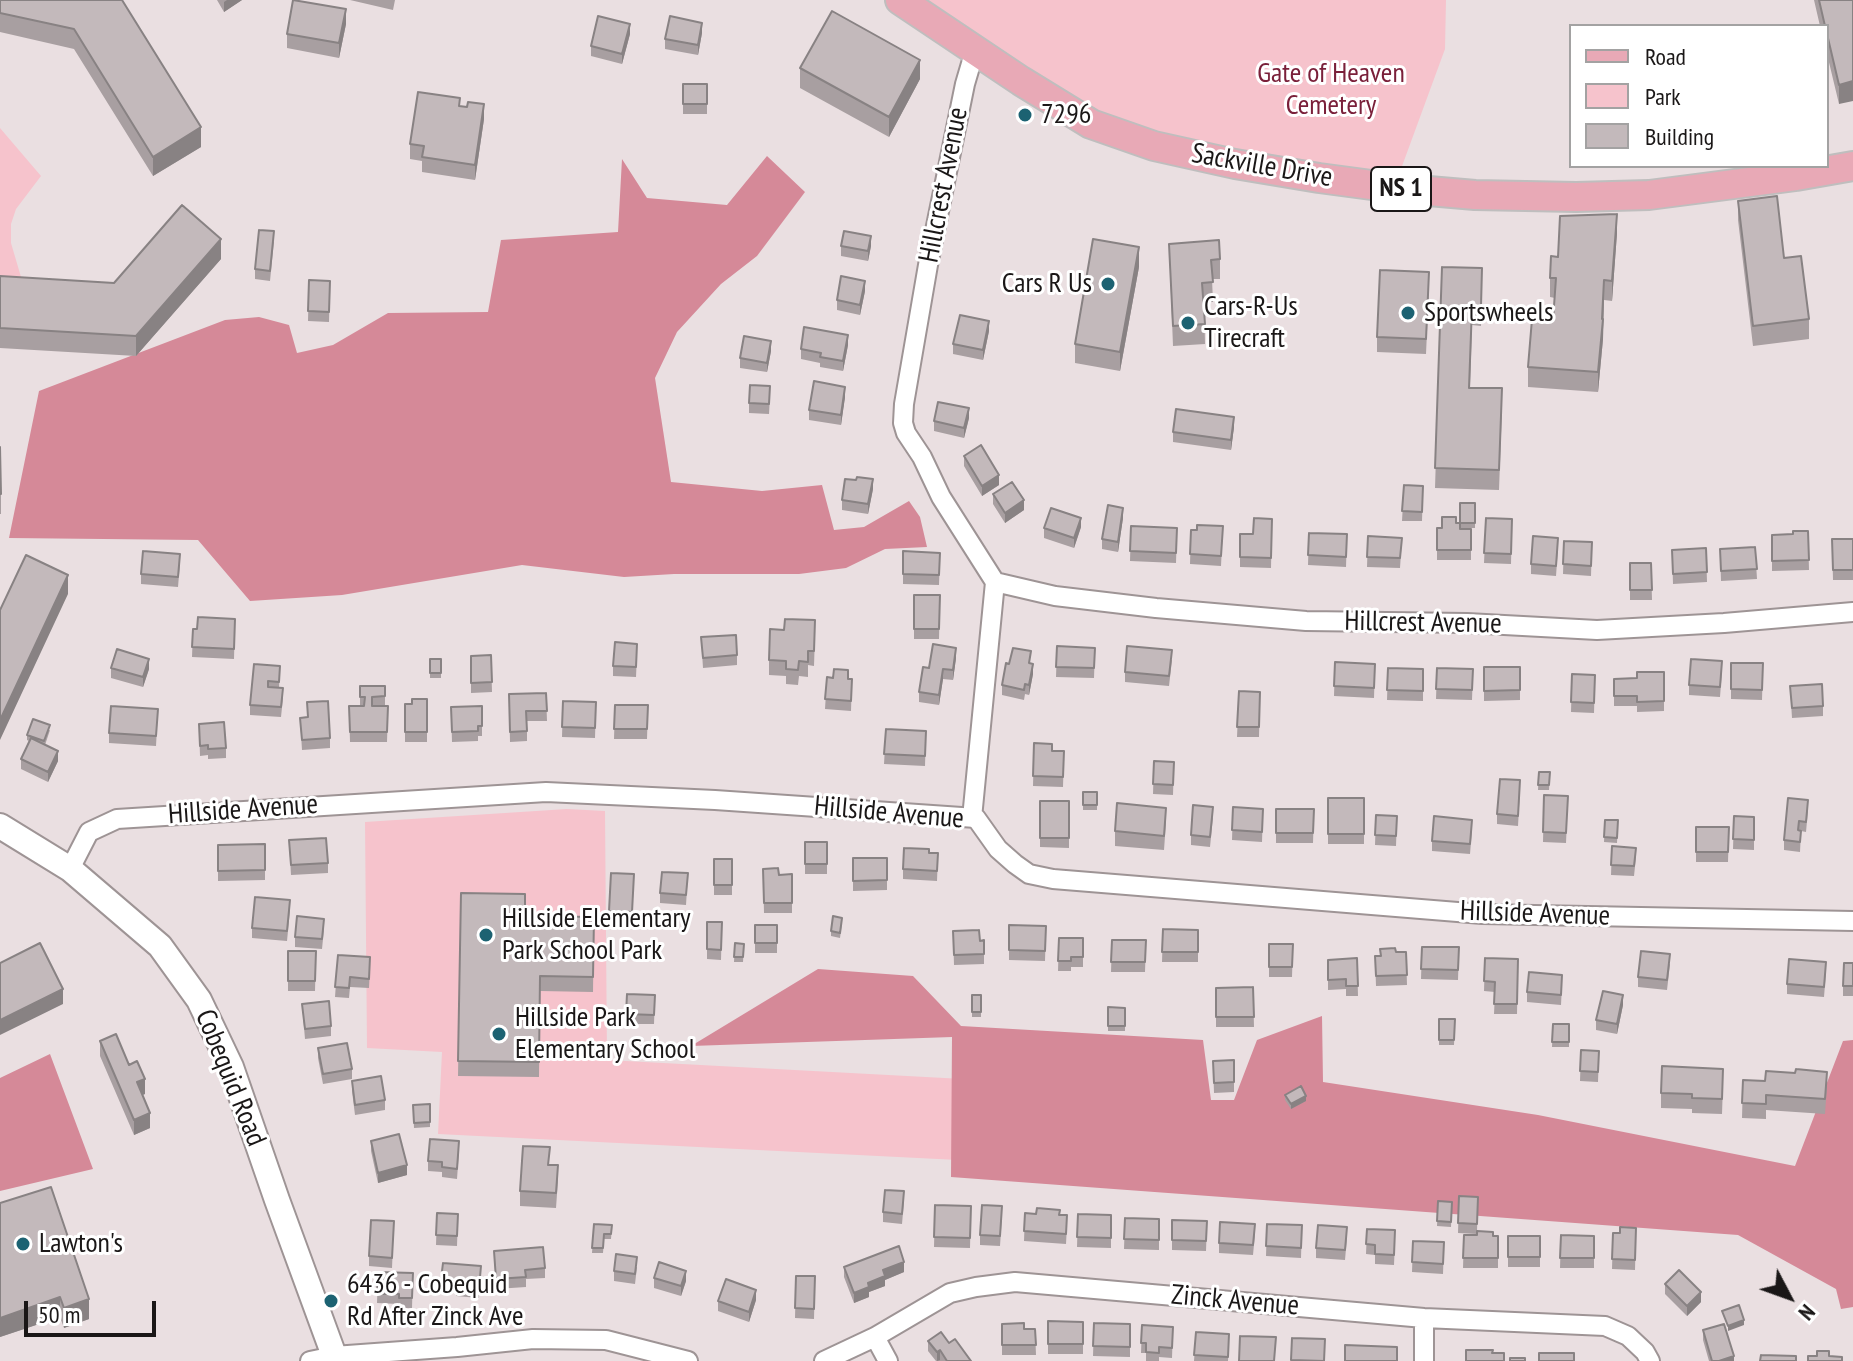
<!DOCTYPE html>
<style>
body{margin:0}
#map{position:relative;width:1853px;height:1361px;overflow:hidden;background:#eadfe1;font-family:"PT Sans Narrow",sans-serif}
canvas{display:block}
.legend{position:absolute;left:1569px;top:24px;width:260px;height:144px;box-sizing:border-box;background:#fff;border:2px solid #a3a2a2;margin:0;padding:10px 14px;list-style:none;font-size:24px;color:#1a1717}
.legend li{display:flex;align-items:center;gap:16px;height:40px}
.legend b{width:40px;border:2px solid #a3a2a2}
.north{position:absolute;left:1749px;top:1257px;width:80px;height:80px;-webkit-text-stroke:6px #fff;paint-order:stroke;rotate:131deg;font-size:22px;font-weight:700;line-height:32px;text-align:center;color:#1a1717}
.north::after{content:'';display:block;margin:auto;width:28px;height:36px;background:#1a1717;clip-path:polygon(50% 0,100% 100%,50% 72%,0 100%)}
.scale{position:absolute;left:24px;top:1301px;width:132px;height:36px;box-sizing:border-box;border:4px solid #1a1717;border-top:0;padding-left:10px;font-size:24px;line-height:28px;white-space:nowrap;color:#1a1717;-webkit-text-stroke:6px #fff;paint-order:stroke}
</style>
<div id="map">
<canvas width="1853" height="1361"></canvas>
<ul class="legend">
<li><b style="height:10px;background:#e8a9b6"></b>Road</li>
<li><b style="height:22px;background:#f6c3cc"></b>Park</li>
<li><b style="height:22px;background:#c3b9bb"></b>Building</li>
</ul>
<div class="north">N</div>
<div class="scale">50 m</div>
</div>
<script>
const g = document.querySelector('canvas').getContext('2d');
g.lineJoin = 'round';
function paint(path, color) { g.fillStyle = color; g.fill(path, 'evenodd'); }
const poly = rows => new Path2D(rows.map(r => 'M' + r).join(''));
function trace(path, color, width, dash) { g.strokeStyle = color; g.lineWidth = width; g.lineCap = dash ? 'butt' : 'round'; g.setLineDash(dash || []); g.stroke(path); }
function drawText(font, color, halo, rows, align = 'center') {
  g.font = font + ' "PT Sans Narrow",sans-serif'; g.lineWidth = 6; g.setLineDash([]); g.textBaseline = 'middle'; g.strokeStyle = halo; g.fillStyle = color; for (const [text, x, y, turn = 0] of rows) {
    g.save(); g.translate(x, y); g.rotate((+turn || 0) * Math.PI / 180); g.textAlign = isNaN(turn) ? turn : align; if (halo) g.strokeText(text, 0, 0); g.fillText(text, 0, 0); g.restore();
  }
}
paint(poly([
 [900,0,1446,0,1445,49,1394,188,1154,146],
 [0,128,41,176,16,209,11,224,11,243,21,277,0,282],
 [567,809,605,811,607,1060,982,1080,978,1161,438,1134,442,1052,367,1048,365,822]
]), '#f6c3cc');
paint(poly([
 [767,156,805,192,757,256,721,284,677,332,655,378,671,482,762,491,822,485,834,530,864,527,909,501,920,517,927,547,885,549,846,568,799,574,674,574,624,577,522,565,342,595,250,601,198,540,9,538,39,391,225,320,259,317,289,325,297,353,333,345,388,313,488,312,501,240,618,232,622,159,647,198,727,205],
 [818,969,913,976,961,1026,1203,1040,1211,1100,1234,1100,1257,1040,1322,1016,1323,1082,1538,1115,1795,1166,1843,1041,1853,1040,1853,1307,1841,1309,1836,1289,1738,1235,951,1177,952,1037,691,1046],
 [50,1054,93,1169,0,1191,0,1078]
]), '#d58998');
const minor = poly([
 [995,582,1055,596,1156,608,1306,621,1467,623,1597,630,1724,623,1853,612],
 [972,818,995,582,941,497,922,457,906,433,903,423,904,404,928,265,965,84,975,50],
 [70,869,89,832,117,819,546,792,715,800,976,818,998,849,1015,864,1029,874,1053,879,1482,914,1853,921],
 [1424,1318,1424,1361],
 [875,1337,888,1361],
 [310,1361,334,1356,457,1347,533,1339,606,1340,688,1361],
 [824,1361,875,1337,950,1293,976,1287,1015,1282,1424,1318,1605,1326,1628,1336,1645,1352,1650,1361]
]);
const secondary = poly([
 [0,826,70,869,160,946,199,1000,231,1067,277,1200,336,1361]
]);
const primary = poly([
 [900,0,1021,81,1091,124,1154,146,1235,164,1319,178,1394,188,1475,195,1576,197,1649,195,1796,176,1853,166]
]);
trace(minor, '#9e9495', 22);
trace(secondary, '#9e9495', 28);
trace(primary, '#bfbebe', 32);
trace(minor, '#fff', 18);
trace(secondary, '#fff', 24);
trace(primary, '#e8a9b6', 28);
paint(poly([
 [0,0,122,0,201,147,153,176,74,49,0,32],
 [217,0,242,0,224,12],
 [350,0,395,0,393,10],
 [1814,0,1853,0,1839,104,1827,54,1827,26,1820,26],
 [346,24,339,58,287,48,287,34],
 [702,33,698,55,665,49,665,39],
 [630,34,622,64,591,56,591,46],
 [800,68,920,79,889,137,800,88],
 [683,84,707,84,707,114,683,114],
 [460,106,467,107,484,119,475,180,422,172,422,161,410,159,410,144],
 [1738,201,1784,258,1809,319,1809,339,1753,346,1738,220],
 [1617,233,1612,301,1604,300,1603,339,1598,392,1528,387,1528,367,1553,320,1555,298,1550,297,1550,278,1558,257],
 [274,241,270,281,255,279,255,269],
 [1169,244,1220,259,1220,279,1212,279,1213,302,1204,302,1205,344,1173,346],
 [841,246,871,246,868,261,841,256],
 [221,259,136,356,0,348,0,276,114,283],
 [1139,267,1120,371,1075,363,1075,344],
 [1442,267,1482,288,1481,326,1472,325,1470,388,1502,408,1499,490,1435,488],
 [309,280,330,281,329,322,308,321],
 [1429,287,1426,354,1377,352,1377,337],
 [865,291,860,315,837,310,837,300],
 [989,331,983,360,953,354,953,344],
 [848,345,843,371,820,367,820,363,801,359,801,349],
 [771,351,767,372,740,368,740,358],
 [770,396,769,414,749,413,749,403],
 [845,397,841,425,809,420,809,410],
 [969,418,964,438,934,431,934,421],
 [1234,427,1231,450,1173,442,1173,432],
 [0,447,1,494,1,514,0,514],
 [964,456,999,485,982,496,964,466],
 [1404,485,1423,486,1422,521,1402,521],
 [873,489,868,514,842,510,842,500],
 [993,494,1024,510,1005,523,993,504],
 [1475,503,1475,528,1460,528,1460,529,1471,529,1471,560,1437,560,1437,528,1442,528,1456,523,1460,523],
 [1123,518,1118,552,1102,549,1102,539],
 [1486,518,1512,519,1511,564,1484,563],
 [1272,519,1271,568,1240,567,1240,534,1253,534],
 [1131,526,1177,528,1176,563,1130,561],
 [1223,526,1221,566,1190,564,1191,530],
 [1081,527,1074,548,1044,538,1044,528],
 [1808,531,1809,570,1772,571,1772,535,1793,534],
 [1309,533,1347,534,1346,567,1308,565],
 [1368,536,1402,538,1400,568,1367,567],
 [1832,539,1853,539,1853,580,1833,580],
 [1564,541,1592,542,1591,576,1563,574],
 [1755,547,1757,579,1721,581,1720,549],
 [1558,548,1556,576,1531,574,1531,564],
 [1706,548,1707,582,1673,584,1672,550],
 [903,551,940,553,939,585,903,584],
 [180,563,178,587,141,584,141,574],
 [1630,563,1651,563,1652,600,1630,600],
 [914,595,940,595,939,639,914,639],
 [235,619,234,659,192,657,193,629,197,629],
 [815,635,814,666,808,665,808,677,799,676,798,685,786,684,786,676,769,675,769,660],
 [701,637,737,655,737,665,703,668],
 [1057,646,1095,648,1094,678,1056,677],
 [637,654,636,677,613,676,613,666],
 [491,655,492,692,471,693,471,656],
 [956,658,953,680,943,679,939,705,919,702,919,692,929,668],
 [430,659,441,659,441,678,430,678],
 [1172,660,1169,686,1125,682,1125,672],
 [1335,662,1375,664,1374,698,1334,696],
 [1031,663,1033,674,1029,695,1025,694,1024,700,1002,695,1002,685],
 [1731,663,1763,663,1762,700,1731,699],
 [280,666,279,688,283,698,281,717,250,715,250,705],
 [1484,667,1520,667,1520,700,1484,701],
 [111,668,149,669,143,687,111,678],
 [1388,668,1423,669,1423,701,1387,700],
 [1437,668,1473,669,1472,700,1436,699],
 [1722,671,1720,697,1689,695,1689,685],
 [1664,672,1664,711,1637,712,1637,706,1614,706,1614,679,1637,678],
 [1572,674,1595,675,1594,713,1571,712],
 [827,677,852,679,851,711,825,709],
 [360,686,385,686,385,706,388,706,387,742,350,742,349,706,360,706],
 [1790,686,1823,706,1823,716,1792,718],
 [1239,691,1260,692,1259,737,1237,737],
 [546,693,547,721,527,721,527,741,510,742,509,694],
 [427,699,427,742,405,742,405,704,412,704],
 [563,701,596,702,595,738,562,737],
 [307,702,330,738,330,748,302,750,300,718,307,717],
 [615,705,648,705,647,739,614,739],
 [482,706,482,736,478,736,478,741,452,742,451,707],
 [158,709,156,746,109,743,109,733],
 [199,724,226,748,226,758,208,759,208,755,200,756],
 [886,729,926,731,925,766,884,764],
 [50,730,45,745,58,761,48,782,21,769,21,759,29,741,27,740,27,735],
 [1034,743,1052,751,1064,751,1063,787,1033,786],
 [1154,761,1174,762,1173,795,1153,794],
 [1539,772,1550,772,1549,790,1538,790],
 [1520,790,1518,826,1497,824,1497,814],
 [1083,792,1097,792,1097,810,1083,810],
 [1544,795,1568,796,1566,843,1543,842],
 [1328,798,1364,798,1364,844,1328,844],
 [1040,801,1069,801,1069,848,1040,847],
 [1233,807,1263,809,1262,842,1232,840],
 [1276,809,1314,809,1313,843,1276,843],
 [1808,810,1806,832,1801,831,1800,852,1784,850,1784,840],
 [1376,815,1397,816,1396,846,1375,845],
 [1734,816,1754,817,1754,850,1733,849],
 [1213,817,1210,847,1191,845,1191,835],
 [1605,820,1618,820,1617,843,1604,842],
 [1166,822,1164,850,1115,846,1115,831],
 [1696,827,1729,827,1728,862,1696,862],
 [1472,830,1470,854,1432,851,1432,841],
 [289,840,328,863,328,873,291,875],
 [805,842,827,842,827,874,805,874],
 [265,844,265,880,218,881,218,845],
 [1612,846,1636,857,1634,876,1611,875],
 [938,853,937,881,903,879,903,869],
 [853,858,887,858,887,890,853,891],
 [714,859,732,859,732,895,714,895],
 [763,869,779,875,792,874,792,913,764,913],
 [611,873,634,874,632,922,609,921],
 [688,873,686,905,660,903,660,893],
 [461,893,525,916,594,917,593,992,540,991,539,1077,458,1076],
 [290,910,287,941,252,938,252,928],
 [707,922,722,922,721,960,707,959],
 [842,923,840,938,831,936,831,931],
 [755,925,777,925,777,953,755,953],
 [1009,925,1046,926,1045,961,1009,960],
 [324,929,322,949,295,947,295,937],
 [1163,929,1198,930,1198,962,1162,962],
 [953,931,980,941,984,940,984,964,954,965],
 [1059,938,1083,938,1083,967,1071,967,1071,971,1058,971],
 [1112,940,1146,940,1145,972,1111,972],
 [735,943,744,944,743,962,734,962],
 [1269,944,1293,944,1292,977,1269,977],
 [1422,947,1459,947,1458,980,1421,979],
 [288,951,316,951,315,991,288,991],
 [1396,952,1406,952,1407,985,1376,986,1375,956],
 [338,955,370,967,369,988,350,987,349,998,335,997],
 [1357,958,1358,996,1346,996,1346,989,1328,990,1328,960],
 [1485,958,1518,959,1517,1014,1494,1014,1495,992,1484,991],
 [1853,963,1853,996,1843,996,1843,986],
 [1670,964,1667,990,1638,987,1638,977],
 [1826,972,1824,997,1787,994,1787,984],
 [1562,985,1561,1005,1527,1002,1527,992],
 [1253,987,1254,1027,1216,1027,1216,988],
 [627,994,655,995,654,1024,626,1024],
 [972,995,981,995,981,1017,972,1017],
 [302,1004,331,1026,331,1036,305,1039],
 [1623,1005,1617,1034,1596,1030,1596,1020],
 [1108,1007,1125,1008,1125,1031,1108,1031],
 [1439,1019,1455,1019,1454,1045,1439,1045],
 [1553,1024,1569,1024,1569,1047,1552,1047],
 [100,1041,129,1065,145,1094,142,1095,150,1128,134,1135,100,1056],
 [318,1048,352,1069,352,1079,323,1084,318,1058],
 [1581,1050,1599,1051,1598,1082,1580,1081],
 [1234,1060,1234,1092,1214,1093,1213,1061],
 [1743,1080,1827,1086,1825,1114,1766,1110,1766,1119,1742,1118],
 [352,1081,385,1100,385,1110,355,1115,352,1091],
 [1723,1084,1722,1114,1692,1113,1692,1109,1661,1108,1661,1093],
 [1285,1095,1306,1101,1291,1109,1285,1100],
 [430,1104,430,1127,414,1128,413,1105],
 [371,1141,407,1175,378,1183,371,1151],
 [459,1151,457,1179,442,1177,442,1172,428,1171,428,1161],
 [549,1165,558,1180,556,1208,520,1206,520,1191],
 [1459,1196,1478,1197,1477,1231,1493,1236,1498,1236,1498,1268,1463,1268,1464,1235,1477,1235,1477,1234,1458,1233],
 [904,1201,902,1224,883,1222,883,1212],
 [1438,1201,1452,1202,1451,1227,1437,1226],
 [0,1203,89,1319,64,1328,60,1317,0,1337],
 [935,1205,971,1206,970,1248,934,1247],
 [437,1213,458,1214,457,1246,436,1245],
 [1025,1213,1060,1215,1067,1225,1066,1244,1024,1241],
 [1078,1214,1111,1215,1111,1248,1077,1247],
 [1002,1216,1000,1246,980,1245,980,1235],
 [1125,1218,1159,1219,1159,1250,1124,1249],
 [1172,1220,1207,1221,1206,1251,1172,1250],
 [394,1221,392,1268,369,1266,369,1256],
 [594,1224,612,1225,611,1239,604,1239,603,1253,592,1253],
 [1267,1224,1302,1225,1301,1258,1266,1256],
 [1636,1228,1635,1270,1612,1269,1613,1233,1620,1233],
 [1367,1229,1395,1240,1394,1265,1375,1264,1375,1255,1366,1254],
 [1255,1234,1253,1255,1219,1253,1219,1243],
 [1561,1235,1594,1236,1594,1268,1560,1268],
 [1508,1236,1540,1236,1540,1267,1508,1267],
 [1347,1237,1345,1260,1316,1258,1316,1248],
 [1413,1241,1444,1242,1443,1274,1412,1272],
 [494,1251,545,1268,545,1278,526,1279,526,1287,496,1289],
 [637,1267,635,1284,614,1281,614,1271],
 [844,1267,904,1272,885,1280,885,1286,869,1292,869,1297,854,1303,844,1277],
 [378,1272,413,1273,412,1308,399,1308,399,1304,377,1303],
 [481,1276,479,1298,456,1296,456,1290,441,1289,441,1279],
 [796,1276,815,1276,814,1319,795,1318],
 [654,1278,686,1281,681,1296,654,1288],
 [1665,1284,1701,1302,1687,1316,1665,1294],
 [756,1300,749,1322,718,1311,718,1301],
 [1048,1321,1083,1322,1083,1354,1048,1354],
 [1094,1323,1130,1324,1130,1357,1093,1356],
 [1002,1324,1024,1329,1035,1329,1036,1355,1002,1355],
 [1142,1325,1173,1327,1172,1358,1159,1357,1159,1361,1146,1361,1146,1353,1141,1353],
 [1703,1330,1734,1361,1709,1361,1703,1340],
 [1196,1332,1229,1334,1228,1361,1194,1361],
 [928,1341,949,1343,971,1361,936,1361,928,1351]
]), '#a89fa1');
paint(poly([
 [227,0,242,0,224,12,224,2],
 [346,9,346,24,339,58,339,43],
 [702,23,702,33,698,55,698,45],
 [630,24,630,34,622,64,622,54],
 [920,60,920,79,889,137,889,117],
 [1853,81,1853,101,1839,104,1839,85],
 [484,104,484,119,475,180,475,165],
 [201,127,201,147,153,176,153,157],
 [1617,214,1617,233,1612,301,1612,281],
 [871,236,871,246,868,261,868,251],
 [221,239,221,259,136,356,136,336],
 [1139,247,1139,267,1120,371,1120,352],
 [1604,280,1603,339,1598,392,1598,372],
 [865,281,865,291,860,315,860,305],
 [989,321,989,331,983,360,983,350],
 [848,335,848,345,843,371,843,361],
 [771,341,771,351,767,372,767,363],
 [845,387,845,397,841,425,841,415],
 [969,408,969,418,964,438,964,428],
 [1234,417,1234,427,1231,450,1231,440],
 [999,475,999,485,982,496,982,486],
 [873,479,873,489,868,514,868,504],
 [1024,500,1024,510,1005,523,1005,513],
 [1123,508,1123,518,1118,552,1118,542],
 [1081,518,1081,527,1074,548,1074,538],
 [68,575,68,594,0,740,0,720],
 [956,648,956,658,953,680,953,670],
 [149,659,149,669,143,687,143,677],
 [1033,664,1033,674,1029,695,1029,685],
 [943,669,943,679,939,705,939,695],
 [58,751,58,761,48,782,48,772],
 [63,989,63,1004,0,1035,0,1020],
 [1623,995,1623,1005,1617,1034,1617,1024],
 [145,1079,145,1094,137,1097,137,1082],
 [1306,1096,1306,1101,1291,1109,1291,1104],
 [150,1113,150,1128,134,1135,134,1120],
 [407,1165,407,1175,378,1183,378,1173],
 [904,1262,904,1272,885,1280,885,1286,869,1292,869,1297,854,1303,854,1293,883,1270],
 [686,1271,686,1281,681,1296,681,1286],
 [756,1290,756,1300,749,1322,749,1312],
 [1701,1292,1701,1302,1687,1316,1687,1306],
 [60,1297,60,1317,0,1337,0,1318],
 [89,1299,89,1319,64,1328,64,1308],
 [1744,1320,1744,1325,1728,1331,1728,1326],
 [940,1350,940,1360,937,1361,937,1352],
 [1734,1356,1734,1361,1719,1361]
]), '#888283');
const building = poly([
 [0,0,122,0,201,127,153,157,74,29,0,13,0,0],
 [293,0,346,9,339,43,287,34,293,0],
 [1819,0,1853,0,1853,81,1839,85,1827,34,1827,26,1825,26,1819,0],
 [832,11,920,60,889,117,800,68,832,11],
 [598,16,630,24,622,54,591,46,598,16],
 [670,16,702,23,698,45,665,39,670,16],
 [683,84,707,84,707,104,683,104,683,84],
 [418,92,460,98,459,106,467,107,468,102,484,104,475,165,422,157,424,146,410,144,418,92],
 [1777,196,1784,258,1801,256,1809,319,1753,326,1738,201,1777,196],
 [182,205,221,239,136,336,0,328,0,276,114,283,182,205],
 [1617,214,1612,281,1604,280,1602,319,1603,319,1598,372,1528,367,1532,319,1553,320,1556,278,1550,278,1551,256,1558,257,1560,216,1617,214],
 [259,230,274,231,270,271,255,269,259,230],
 [844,231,871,236,868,251,841,246,844,231],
 [1093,239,1139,247,1120,352,1075,344,1093,239],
 [1219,240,1220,259,1211,260,1213,282,1202,283,1205,324,1173,326,1169,244,1219,240],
 [1442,267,1482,268,1481,306,1472,306,1469,388,1502,388,1499,470,1435,468,1442,267],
 [1380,270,1429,272,1426,339,1377,337,1380,270],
 [841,276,865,281,860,305,837,300,841,276],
 [309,280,330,281,329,312,308,311,309,280],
 [960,315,989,321,983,350,953,344,960,315],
 [804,327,848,335,843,361,820,357,821,353,801,349,804,327],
 [744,336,771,341,767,363,740,358,744,336],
 [814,381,845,387,841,415,809,410,814,381],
 [750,385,770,386,769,404,749,403,750,385],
 [938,402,969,408,964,428,934,421,938,402],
 [1176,409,1234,417,1231,440,1173,432,1176,409],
 [981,445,999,475,982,486,964,456,981,445],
 [0,447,1,494,0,494,0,447],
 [857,477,873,479,868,504,842,500,845,479,856,480,857,477],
 [1012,482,1024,500,1005,513,993,494,1012,482],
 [1404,485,1423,486,1422,512,1402,511,1404,485],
 [1460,503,1475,503,1475,523,1460,523,1460,503],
 [1108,505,1123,508,1118,542,1102,539,1108,505],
 [1051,508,1081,518,1074,538,1044,528,1051,508],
 [1442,517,1456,517,1456,523,1460,523,1460,529,1471,529,1471,550,1437,550,1437,528,1442,528,1442,517],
 [1254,518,1272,519,1271,558,1240,557,1240,534,1253,534,1254,518],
 [1486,518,1512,519,1511,554,1484,553,1486,518],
 [1197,525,1223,526,1221,556,1190,554,1191,530,1197,530,1197,525],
 [1131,526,1177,528,1176,553,1130,551,1131,526],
 [1793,531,1808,531,1809,560,1772,561,1772,535,1793,534,1793,531],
 [1309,533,1347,534,1346,557,1308,555,1309,533],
 [1368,536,1402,538,1400,558,1367,557,1368,536],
 [1533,536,1558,538,1556,566,1531,564,1533,536],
 [1832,539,1853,539,1853,570,1833,570,1832,539],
 [1564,541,1592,542,1591,566,1563,564,1564,541],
 [1755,547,1757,569,1721,571,1720,549,1755,547],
 [1706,548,1707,572,1673,574,1672,550,1706,548],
 [143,551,180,554,178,577,141,574,143,551],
 [903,551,940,553,939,575,903,574,903,551],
 [26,555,68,575,0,720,0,610,26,555],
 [1630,563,1651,563,1652,590,1630,590,1630,563],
 [914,595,940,595,939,629,914,629,914,595],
 [198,617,235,619,234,649,192,647,193,629,197,629,198,617],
 [785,619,815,620,814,651,808,651,808,662,799,661,798,670,786,669,786,661,769,660,770,629,784,630,785,619],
 [736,635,737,655,703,658,701,637,736,635],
 [615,642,637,644,636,667,613,666,615,642],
 [933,644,956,648,953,670,943,669,939,695,919,692,923,667,929,668,933,644],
 [1057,646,1095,648,1094,668,1056,667,1057,646],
 [1127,646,1172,650,1169,676,1125,672,1127,646],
 [1013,648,1031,651,1029,663,1033,664,1029,685,1025,684,1024,690,1002,685,1006,663,1009,664,1013,648],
 [117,649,149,659,143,677,111,668,117,649],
 [491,655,492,682,471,683,471,656,491,655],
 [430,659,441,659,441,673,430,673,430,659],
 [1691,659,1722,661,1720,687,1689,685,1691,659],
 [1335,662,1375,664,1374,688,1334,686,1335,662],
 [1731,663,1763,663,1762,690,1731,689,1731,663],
 [254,664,280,666,279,682,268,681,268,687,283,688,281,707,250,705,254,664],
 [1484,667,1520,667,1520,690,1484,691,1484,667],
 [1388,668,1423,669,1423,691,1387,690,1388,668],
 [1437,668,1473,669,1472,690,1436,689,1437,668],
 [834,669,848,670,848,679,852,679,851,701,825,699,827,677,833,678,834,669],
 [1637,672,1664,672,1664,701,1637,702,1637,696,1614,696,1614,679,1637,678,1637,672],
 [1572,674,1595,675,1594,703,1571,702,1572,674],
 [1822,684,1823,706,1792,708,1790,686,1822,684],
 [360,686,385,686,385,696,372,697,372,706,388,706,387,732,350,732,349,706,364,706,365,697,360,697,360,686],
 [1239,691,1260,692,1259,727,1237,727,1239,691],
 [546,693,547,711,526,711,527,731,510,732,509,694,546,693],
 [412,699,427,699,427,732,405,732,405,704,412,704,412,699],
 [328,701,330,738,302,740,300,718,308,717,307,702,328,701],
 [563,701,596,702,595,728,562,727,563,701],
 [615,705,648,705,647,729,614,729,615,705],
 [111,706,158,709,156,736,109,733,111,706],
 [482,706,482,726,478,726,478,731,452,732,451,707,482,706],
 [33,719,50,725,44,741,27,735,33,719],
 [224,722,226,748,208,749,208,745,200,746,199,724,224,722],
 [886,729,926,731,925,756,884,754,886,729],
 [31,738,58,751,48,772,21,759,31,738],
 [1034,743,1052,744,1052,751,1064,751,1063,777,1033,776,1034,743],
 [1154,761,1174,762,1173,785,1153,784,1154,761],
 [1539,772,1550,772,1549,785,1538,785,1539,772],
 [1500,779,1520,780,1518,816,1497,814,1500,779],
 [1083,792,1097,792,1097,805,1083,805,1083,792],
 [1544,795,1568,796,1566,833,1543,832,1544,795],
 [1328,798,1364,798,1364,834,1328,834,1328,798],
 [1788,798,1808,800,1806,822,1799,821,1798,830,1801,831,1800,842,1784,840,1788,798],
 [1040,801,1069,801,1069,838,1040,838,1040,801],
 [1117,803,1166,808,1164,836,1115,831,1117,803],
 [1193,805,1213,807,1210,837,1191,835,1193,805],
 [1233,807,1263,809,1262,832,1232,830,1233,807],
 [1276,809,1314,809,1313,833,1276,833,1276,809],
 [1376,815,1397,816,1396,836,1375,835,1376,815],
 [1434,816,1472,820,1470,844,1432,841,1434,816],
 [1734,816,1754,817,1754,840,1733,839,1734,816],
 [1605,820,1618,820,1617,838,1604,837,1605,820],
 [1696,827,1729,827,1728,852,1696,852,1696,827],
 [326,838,328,863,291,865,289,840,326,838],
 [805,842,827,842,827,864,805,864,805,842],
 [265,844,265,870,218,871,218,845,265,844],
 [1612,846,1636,848,1634,866,1611,865,1612,846],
 [904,848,929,849,929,853,938,853,937,871,903,869,904,848],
 [853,858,887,858,887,880,853,881,853,858],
 [714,859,732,859,732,885,714,885,714,859],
 [778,868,779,875,792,874,792,903,764,903,763,869,778,868],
 [662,872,688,873,686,895,660,893,662,872],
 [611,873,634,874,632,912,609,911,611,873],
 [461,893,525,894,525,916,594,917,593,977,540,976,539,1062,458,1061,461,893],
 [255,897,290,900,287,931,252,928,255,897],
 [297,916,324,919,322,939,295,937,297,916],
 [833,916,842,918,840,933,831,931,833,916],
 [707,922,722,922,721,950,707,949,707,922],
 [755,925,777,925,777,943,755,943,755,925],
 [1009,925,1046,926,1045,951,1009,950,1009,925],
 [1163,929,1198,930,1198,952,1162,952,1163,929],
 [979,930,980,941,984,940,984,954,954,955,953,931,979,930],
 [1059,938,1083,938,1083,957,1071,957,1071,961,1058,961,1059,938],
 [1112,940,1146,940,1145,962,1111,962,1112,940],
 [40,943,63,989,0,1020,0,963,40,943],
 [735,943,744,944,743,957,734,957,735,943],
 [1269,944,1293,944,1292,967,1269,967,1269,944],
 [1422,947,1459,947,1458,970,1421,969,1422,947],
 [1395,948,1396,952,1406,952,1407,975,1376,976,1375,956,1381,956,1380,949,1395,948],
 [288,951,316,951,315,981,288,981,288,951],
 [1641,951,1670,954,1667,980,1638,977,1641,951],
 [338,955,370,957,369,979,350,977,349,988,335,987,338,955],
 [1357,958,1358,986,1346,986,1346,979,1328,980,1328,960,1357,958],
 [1485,958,1518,959,1517,1004,1494,1004,1495,982,1484,981,1485,958],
 [1789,959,1826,962,1824,987,1787,984,1789,959],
 [1844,963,1853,963,1853,986,1843,986,1844,963],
 [1529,972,1562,975,1561,995,1527,992,1529,972],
 [1253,987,1254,1017,1216,1017,1216,988,1253,987],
 [1603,991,1623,995,1617,1024,1596,1020,1603,991],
 [627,994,655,995,654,1015,626,1014,627,994],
 [972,995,981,995,981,1012,972,1012,972,995],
 [329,1001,331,1026,305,1029,302,1004,329,1001],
 [1108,1007,1125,1008,1125,1026,1108,1026,1108,1007],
 [1439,1019,1455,1019,1454,1040,1439,1040,1439,1019],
 [1553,1024,1569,1024,1569,1042,1552,1042,1553,1024],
 [116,1034,129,1065,137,1061,145,1079,137,1082,150,1113,134,1120,100,1041,116,1034],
 [347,1043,352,1069,323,1074,318,1048,347,1043],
 [1581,1050,1599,1051,1598,1072,1580,1071,1581,1050],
 [1234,1060,1234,1082,1214,1083,1213,1061,1234,1060],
 [1662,1066,1723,1069,1722,1099,1692,1098,1692,1094,1661,1093,1662,1066],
 [1796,1069,1827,1072,1825,1099,1766,1095,1766,1104,1742,1103,1743,1080,1765,1081,1766,1071,1795,1073,1796,1069],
 [381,1076,385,1100,355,1105,352,1081,381,1076],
 [1301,1086,1306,1096,1291,1104,1285,1095,1301,1086],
 [430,1104,430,1122,414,1123,413,1105,430,1104],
 [399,1134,407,1165,378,1173,371,1141,399,1134],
 [430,1139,459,1141,457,1169,442,1167,442,1162,428,1161,430,1139],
 [523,1146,550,1147,548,1165,558,1165,556,1193,520,1191,523,1146],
 [51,1187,89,1299,64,1308,60,1297,0,1318,0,1203,51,1187],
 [885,1190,904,1191,902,1214,883,1212,885,1190],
 [1459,1196,1478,1197,1477,1224,1458,1223,1459,1196],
 [1438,1201,1452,1202,1451,1222,1437,1221,1438,1201],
 [935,1205,971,1206,970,1238,934,1237,935,1205],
 [982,1205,1002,1206,1000,1236,980,1235,982,1205],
 [1037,1208,1060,1210,1059,1215,1067,1215,1066,1234,1024,1231,1025,1213,1036,1214,1037,1208],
 [437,1213,458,1214,457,1236,436,1235,437,1213],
 [1078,1214,1111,1215,1111,1238,1077,1237,1078,1214],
 [1125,1218,1159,1219,1159,1240,1124,1239,1125,1218],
 [371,1220,394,1221,392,1258,369,1256,371,1220],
 [1172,1220,1207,1221,1206,1241,1172,1240,1172,1220],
 [1220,1222,1255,1224,1253,1245,1219,1243,1220,1222],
 [594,1224,612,1225,611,1234,604,1234,603,1248,592,1248,594,1224],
 [1267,1224,1302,1225,1301,1248,1266,1246,1267,1224],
 [1318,1225,1347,1227,1345,1250,1316,1248,1318,1225],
 [1620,1227,1636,1228,1635,1260,1612,1259,1613,1233,1620,1233,1620,1227],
 [1367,1229,1395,1230,1394,1255,1375,1254,1375,1245,1366,1244,1367,1229],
 [1477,1231,1493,1232,1493,1236,1498,1236,1498,1258,1463,1258,1464,1235,1477,1235,1477,1231],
 [1561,1235,1594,1236,1594,1258,1560,1258,1561,1235],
 [1508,1236,1540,1236,1540,1257,1508,1257,1508,1236],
 [1413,1241,1444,1242,1443,1264,1412,1262,1413,1241],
 [899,1246,904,1262,883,1270,885,1276,868,1283,869,1287,854,1293,844,1267,899,1246],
 [543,1247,545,1268,525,1270,526,1277,496,1279,494,1251,543,1247],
 [616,1254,637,1257,635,1274,614,1271,616,1254],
 [659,1262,686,1271,681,1286,654,1278,659,1262],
 [443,1263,481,1266,479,1288,456,1286,456,1280,441,1279,443,1263],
 [1679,1270,1701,1292,1687,1306,1665,1284,1679,1270],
 [378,1272,413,1273,412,1298,399,1298,399,1294,377,1294,378,1272],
 [796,1276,815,1276,814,1309,795,1308,796,1276],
 [726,1279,756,1290,749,1312,718,1301,726,1279],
 [1739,1305,1744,1320,1728,1326,1722,1311,1739,1305],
 [1048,1321,1083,1322,1083,1344,1048,1344,1048,1321],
 [1024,1323,1024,1329,1035,1329,1036,1345,1002,1345,1002,1324,1024,1323],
 [1094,1323,1130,1324,1130,1347,1093,1346,1094,1323],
 [1724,1324,1734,1356,1719,1361,1712,1361,1703,1330,1724,1324],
 [1142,1325,1173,1327,1172,1348,1159,1347,1159,1353,1146,1352,1146,1343,1141,1343,1142,1325],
 [941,1332,949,1343,955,1339,971,1361,947,1361,940,1350,937,1352,928,1341,941,1332],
 [1196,1332,1229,1334,1228,1357,1194,1355,1196,1332],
 [1240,1336,1276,1337,1274,1361,1239,1361,1240,1336],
 [1292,1338,1325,1339,1324,1361,1291,1360,1292,1338],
 [1345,1345,1397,1347,1397,1361,1345,1361,1345,1345],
 [1466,1350,1493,1350,1492,1353,1504,1353,1504,1361,1466,1361,1466,1350],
 [1817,1351,1829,1351,1829,1356,1842,1357,1842,1361,1808,1361,1808,1356,1817,1356,1817,1351],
 [1539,1353,1574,1353,1574,1361,1539,1361,1539,1353],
 [1761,1355,1796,1356,1796,1361,1760,1361,1761,1355],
 [1510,1358,1525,1358,1525,1361,1510,1361,1510,1358]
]);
paint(building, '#c3b9bb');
trace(building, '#888283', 2);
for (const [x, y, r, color] of [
 [1025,115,8,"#1c6272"],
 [1108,284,8,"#1c6272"],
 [1408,313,8,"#1c6272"],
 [1188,323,8,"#1c6272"],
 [486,935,8,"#1c6272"],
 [499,1034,8,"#1c6272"],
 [23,1244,8,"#1c6272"],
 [331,1301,8,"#1c6272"]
]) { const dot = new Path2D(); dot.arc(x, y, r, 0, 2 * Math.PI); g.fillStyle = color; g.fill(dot); trace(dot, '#fff', 3); }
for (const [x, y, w] of [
 [1401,189,60]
]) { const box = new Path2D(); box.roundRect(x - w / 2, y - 22, w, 44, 6); g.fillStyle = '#fff'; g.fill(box); trace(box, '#1a1717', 2); }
drawText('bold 26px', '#1a1717', null, [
 ["NS 1",1401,189]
]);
drawText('28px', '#7a203a', '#fff', [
 ["Gate of Heaven",1331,74],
 ["Cemetery",1331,106]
]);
drawText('28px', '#1a1717', '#fff', [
 ["7296",1041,115],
 ["Cars R Us",1092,284,"right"],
 ["Cars-R-Us",1204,307],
 ["Tirecraft",1204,339],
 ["Sportswheels",1424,313],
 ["Hillside Elementary",502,919],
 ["Park School Park",502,951],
 ["Hillside Park",515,1018],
 ["Elementary School",515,1050],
 ["Lawton's",39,1244],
 ["6436 - Cobequid",347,1285],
 ["Rd After Zinck Ave",347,1317]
], 'left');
drawText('28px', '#1a1717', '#fff', [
 ["Sackville Drive",1262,166,10],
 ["Hillcrest Avenue",944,185,-79],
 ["Hillcrest Avenue",1423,623,1],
 ["Hillside Avenue",243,810,-4],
 ["Hillside Avenue",889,813,5],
 ["Hillside Avenue",1535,914,2],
 ["Cobequid Road",230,1078,68],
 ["Zinck Avenue",1235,1301,5]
]);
</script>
